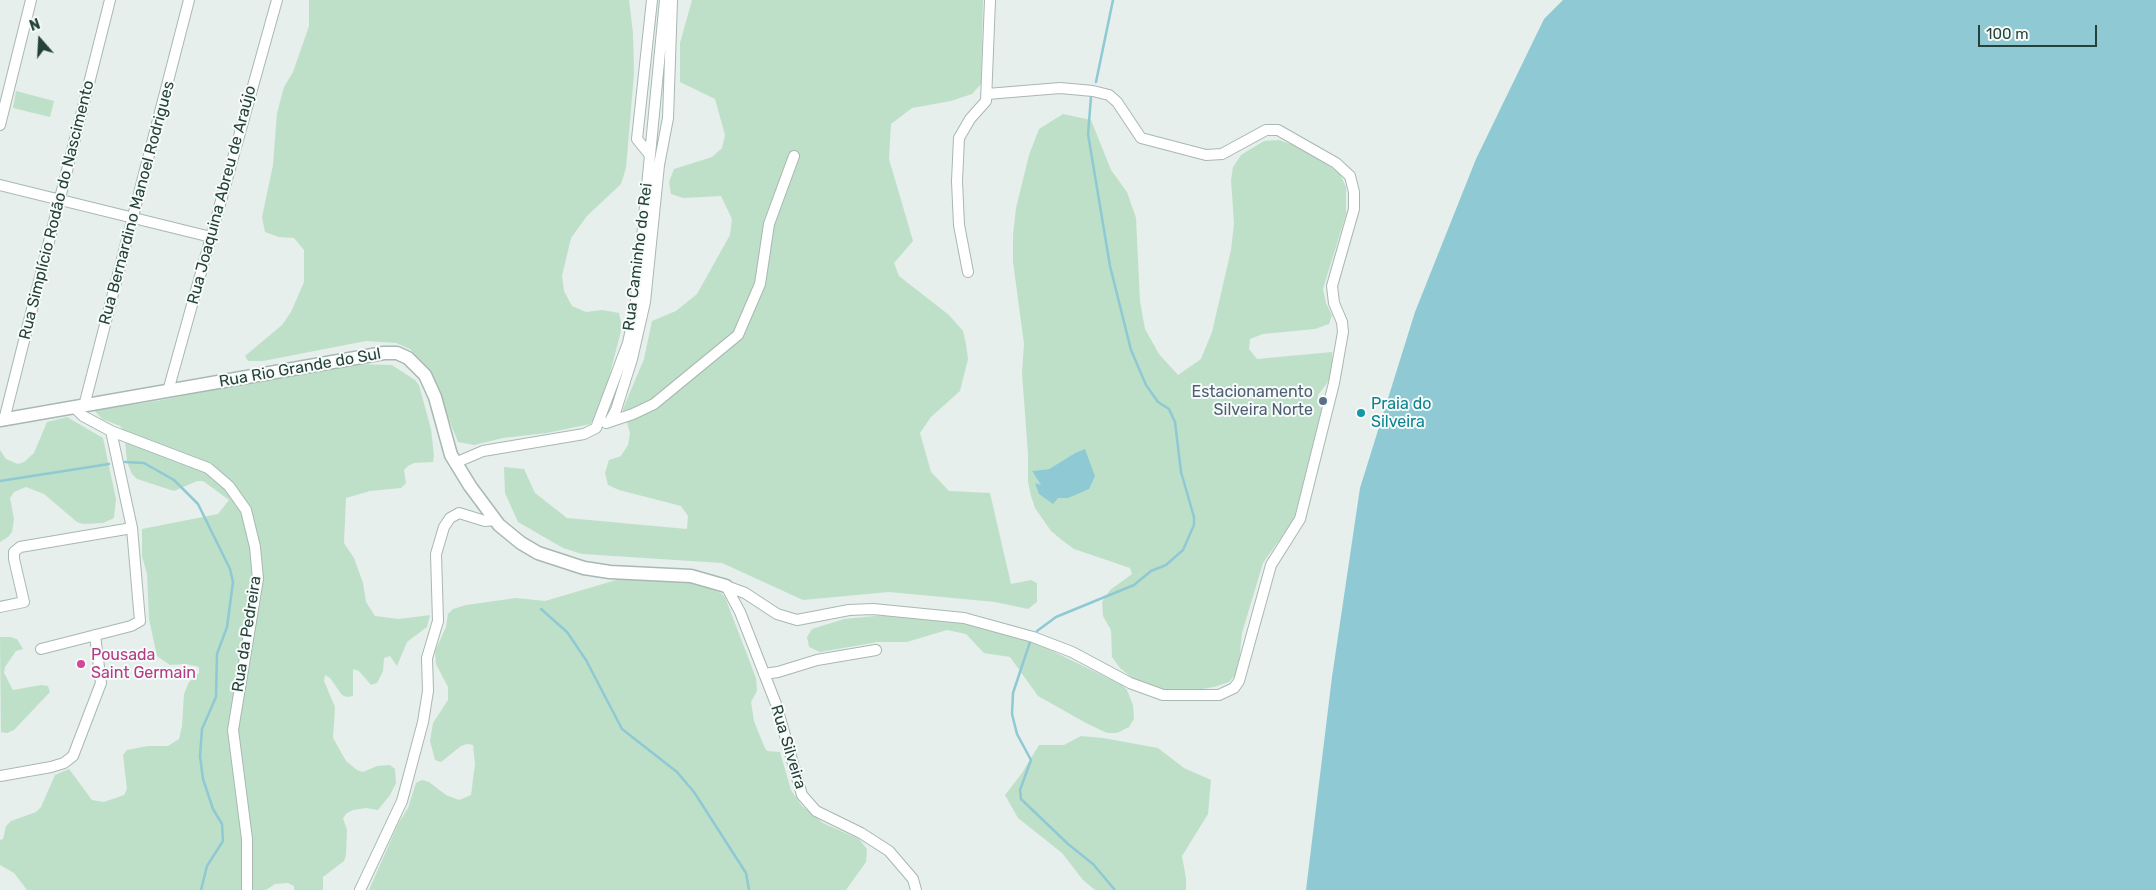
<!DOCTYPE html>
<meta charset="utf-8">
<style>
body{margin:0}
#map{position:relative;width:2156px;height:890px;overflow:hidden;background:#e6efeb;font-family:Rubik,sans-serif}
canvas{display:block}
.north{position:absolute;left:15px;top:15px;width:50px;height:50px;-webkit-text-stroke:4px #f7fbf9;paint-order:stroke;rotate:341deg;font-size:14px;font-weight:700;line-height:20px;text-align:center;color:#24423a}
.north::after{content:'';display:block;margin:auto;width:18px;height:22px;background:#24423a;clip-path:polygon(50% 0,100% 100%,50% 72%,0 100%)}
.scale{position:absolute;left:1978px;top:25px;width:119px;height:22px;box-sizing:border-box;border:2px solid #24423a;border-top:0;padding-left:6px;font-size:15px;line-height:18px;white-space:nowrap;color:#24423a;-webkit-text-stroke:4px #f7fbf9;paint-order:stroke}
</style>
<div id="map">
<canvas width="2156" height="890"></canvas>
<div class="north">N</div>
<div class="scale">100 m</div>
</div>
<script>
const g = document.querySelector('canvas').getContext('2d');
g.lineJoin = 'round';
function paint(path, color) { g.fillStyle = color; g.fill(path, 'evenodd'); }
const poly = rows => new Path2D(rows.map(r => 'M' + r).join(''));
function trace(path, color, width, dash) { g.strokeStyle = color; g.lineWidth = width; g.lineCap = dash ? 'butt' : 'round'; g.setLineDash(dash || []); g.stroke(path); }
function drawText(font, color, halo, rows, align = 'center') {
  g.font = font + ' Rubik,sans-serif'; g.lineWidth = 4; g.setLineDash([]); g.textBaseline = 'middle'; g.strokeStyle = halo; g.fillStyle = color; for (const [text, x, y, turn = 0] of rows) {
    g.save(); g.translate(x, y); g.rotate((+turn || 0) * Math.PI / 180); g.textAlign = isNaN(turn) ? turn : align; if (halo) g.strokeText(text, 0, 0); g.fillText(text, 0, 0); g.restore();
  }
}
paint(poly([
 [309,0,629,0,633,33,634,74,626,168,621,184,587,216,571,238,562,276,564,291,572,306,586,312,602,310,619,313,622,327,600,412,590,424,547,433,503,438,474,445,458,442,430,372,410,349,396,343,366,341,263,361,248,361,245,356,282,325,291,312,304,282,304,250,294,238,279,237,265,232,262,217,273,165,277,113,284,87,293,72,309,26],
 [692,0,983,0,981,84,972,94,951,101,912,108,891,124,889,159,913,241,894,263,899,276,949,315,963,331,966,344,968,359,960,391,931,417,920,433,931,472,949,491,990,493,1011,584,1031,580,1037,583,1037,602,1028,609,995,602,889,592,803,600,722,563,582,554,563,548,518,522,505,493,504,467,524,469,535,493,567,518,687,529,688,516,681,506,619,490,608,485,605,473,609,460,621,456,628,445,630,433,623,409,644,359,652,321,676,311,697,294,730,235,732,219,721,196,683,198,671,194,669,182,674,169,712,157,722,148,725,135,715,99,680,82,680,43],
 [16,91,54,101,50,117,13,108],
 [1063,114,1091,120,1111,170,1127,192,1136,218,1140,301,1145,329,1159,354,1178,375,1201,359,1212,332,1231,250,1234,223,1231,180,1233,167,1241,155,1264,141,1279,140,1299,147,1329,166,1340,174,1346,187,1346,214,1323,289,1326,303,1332,315,1329,324,1315,329,1263,334,1250,339,1249,349,1257,359,1332,352,1333,365,1328,382,1318,395,1319,405,1322,409,1294,519,1263,563,1242,633,1238,672,1229,682,1214,687,1191,691,1160,689,1132,678,1120,668,1112,657,1111,630,1103,616,1102,602,1110,590,1132,574,1130,568,1074,549,1063,541,1051,531,1035,508,1031,496,1028,482,1028,454,1022,373,1024,344,1013,262,1013,235,1016,208,1029,155,1039,129],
 [1075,453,1068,498,1058,498,1035,484,1042,486,1032,471,1049,469],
 [358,364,392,365,415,380,419,385,431,429,434,456,433,462,414,463,408,466,404,470,406,483,401,488,370,491,346,498,344,543,354,558,363,583,366,602,375,616,399,619,430,615,427,627,407,642,397,666,390,656,384,658,383,671,377,683,371,685,359,671,353,669,353,696,347,697,342,695,330,678,325,675,324,681,335,707,333,738,346,761,357,770,363,772,377,766,390,765,395,769,396,783,390,795,378,810,366,808,353,810,347,813,343,818,347,830,346,855,344,861,323,877,323,890,294,890,294,886,288,883,275,884,266,890,27,890,14,873,0,865,0,840,3,839,6,826,11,821,36,812,41,807,55,775,69,769,92,800,104,802,124,795,127,789,123,755,127,750,148,746,168,746,179,739,182,726,184,694,189,682,199,673,199,667,186,664,170,665,157,656,149,619,147,574,142,556,142,529,218,514,229,500,203,481,197,481,174,491,137,479,132,474,127,462,124,431,120,426,102,419,94,410,157,401,292,374],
 [67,417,103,438,116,499,114,518,103,523,83,524,77,522,44,494,26,487,14,492,10,498,14,519,12,532,8,537,0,542,0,450,6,459,18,464,24,462,34,453,47,422],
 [623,578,684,579,721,593,725,597,756,678,757,691,751,702,754,721,764,746,767,751,780,752,791,790,802,806,823,823,859,839,867,849,866,862,846,890,369,890,398,824,408,808,416,783,422,780,429,782,446,795,459,800,471,795,475,764,473,745,467,744,461,746,441,762,435,760,430,741,433,723,448,700,448,687,436,664,435,651,446,627,448,614,453,609,466,605,516,598,545,601],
 [886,615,966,624,1036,643,1122,685,1127,690,1133,705,1134,719,1129,727,1117,733,1107,733,1086,723,1038,696,1010,657,984,653,966,634,947,630,907,642,878,642,820,652,809,647,807,637,812,629,844,619],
 [0,637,10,637,17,639,23,649,16,651,5,667,4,673,13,690,41,685,48,686,50,692,14,730,7,733,1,732],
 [1081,736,1103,738,1158,748,1184,768,1211,780,1208,814,1182,856,1186,878,1186,890,1095,890,1083,880,1062,853,1018,818,1005,795,1022,773,1039,745,1064,745]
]), '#bfe0c8');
paint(poly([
 [1563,0,2156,0,2156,890,1306,890,1332,677,1360,488,1415,312,1476,159,1544,19],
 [1085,449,1095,476,1089,489,1068,498,1058,498,1053,504,1039,494,1035,483,1041,485,1032,471,1049,469,1075,453]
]), '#8ec9d4');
trace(poly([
 [1096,82,1113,0],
 [125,462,144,463,174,480,198,504,230,569,233,582,227,627,217,654,216,697,202,729,200,756,203,779,213,809,222,824,223,841,207,866,201,890],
 [0,481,109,464],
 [541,609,567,632,586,660,622,729,677,772,694,792,746,873,749,890],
 [1037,631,1056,617,1134,585,1151,571,1166,565,1183,550,1194,525,1194,517,1181,472,1175,422,1169,409,1158,402,1146,385,1131,350,1110,266,1088,134,1091,97],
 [1030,642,1013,693,1012,714,1017,734,1031,760,1020,790,1021,799,1068,844,1093,864,1115,890]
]), '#8ec9d4', 2.5);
const minor = poly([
 [0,125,31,0],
 [650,155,665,0],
 [0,185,211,237],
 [968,272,959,225,957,181,959,138,970,119,986,101,990,0],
 [168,391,277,0],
 [84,406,189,0],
 [74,407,83,416,111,431,208,468,229,486,246,510,255,547,258,579,233,730,247,839,247,890],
 [4,420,110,0],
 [610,421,616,410,632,359,645,302,659,165,668,118,672,0],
 [606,423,633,414,654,404,738,335,760,284,769,224,794,156],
 [455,463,483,451,584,434,596,428,628,343,635,310,650,155,637,139,652,0],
 [726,586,745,593,777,614,797,620,849,610,873,609,964,618,1033,637,1072,652,1130,683,1163,695,1219,695,1234,688,1239,681,1271,565,1300,519,1334,383,1343,332,1342,322,1334,303,1332,286,1354,209,1354,192,1350,176,1336,163,1278,130,1266,130,1222,154,1206,155,1141,138,1117,102,1109,95,1093,91,1060,88,987,94],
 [726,586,740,612,776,704,802,795,816,811,861,833,889,851,913,879,916,890],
 [0,607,24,602,14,559,14,552,20,547,132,528],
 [41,649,131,626,140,621,132,528,111,431],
 [764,674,778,672,817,660,876,650],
 [0,776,51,767,64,763,73,756,101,683,95,635],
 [360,890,402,801,423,722,428,691,427,658,438,621,436,554,444,527,450,518,459,513,485,521,495,520]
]);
const tertiary = poly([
 [0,420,384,353,397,353,408,358,425,375,435,397,451,455,470,486,499,525,521,543,538,553,584,568,610,572,691,576,726,586]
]);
trace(minor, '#a8b8b2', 12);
trace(tertiary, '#a8b8b2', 15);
trace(minor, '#fff', 10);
trace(tertiary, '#fff', 12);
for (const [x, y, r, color] of [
 [1323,401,5,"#5c6f8a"],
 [1361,413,5,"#0f9aa8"],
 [81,664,5,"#d1479c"]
]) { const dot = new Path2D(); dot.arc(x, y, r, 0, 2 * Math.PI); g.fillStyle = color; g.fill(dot); trace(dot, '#f7fbf9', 2); }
drawText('16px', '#24423a', '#f7fbf9', [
 ["Rua Joaquina Abreu de Araújo",222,195,-75],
 ["Rua Bernardino Manoel Rodrigues",137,203,-75],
 ["Rua Simplício Rodão do Nascimento",57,210,-76],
 ["Rua Caminho do Rei",638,257,-83],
 ["Rua Rio Grande do Sul",300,368,-10],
 ["Rua da Pedreira",247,634,-81],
 ["Rua Silveira",788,747,73]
]);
drawText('16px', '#4e5e75', '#f7fbf9', [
 ["Estacionamento",1313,392],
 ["Silveira Norte",1313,410]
], 'right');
drawText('16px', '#0d838f', '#f7fbf9', [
 ["Praia do",1371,404],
 ["Silveira",1371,422]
], 'left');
drawText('16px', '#b23c85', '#f7fbf9', [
 ["Pousada",91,655],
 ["Saint Germain",91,673]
], 'left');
</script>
